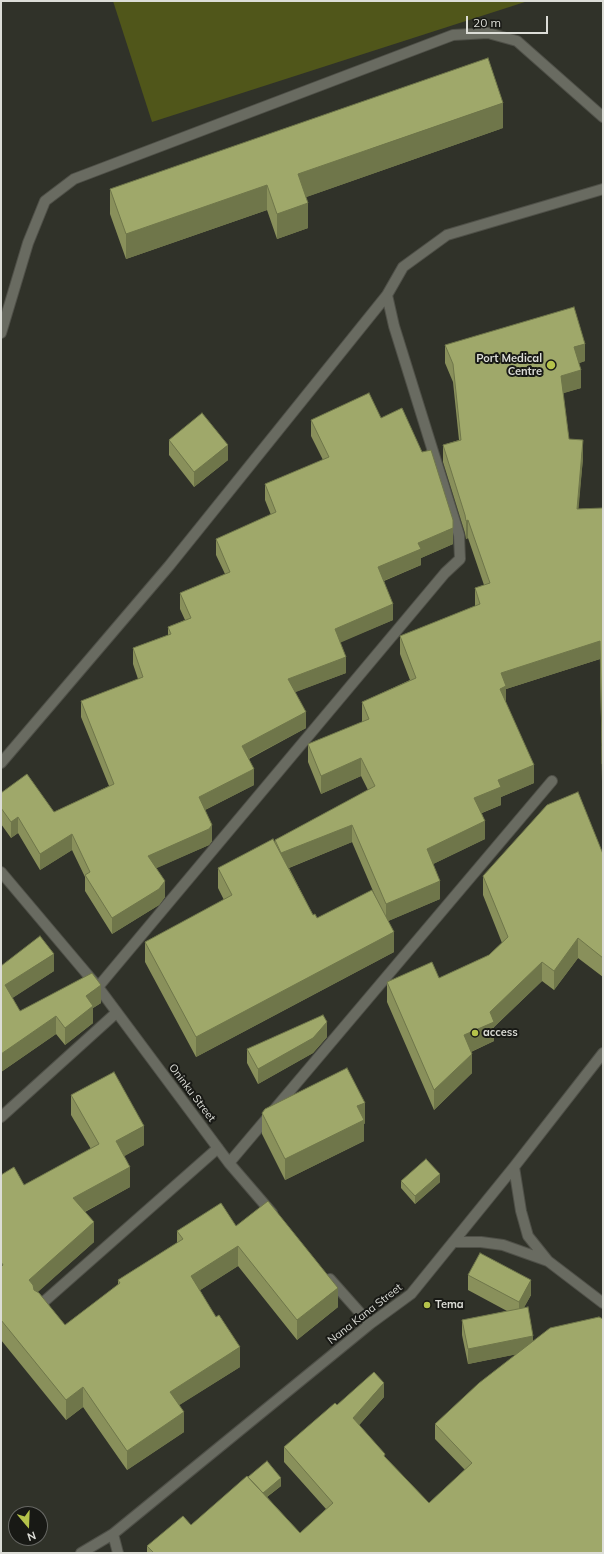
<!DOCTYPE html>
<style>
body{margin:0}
#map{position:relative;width:604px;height:1554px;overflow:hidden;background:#303229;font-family:Mulish,sans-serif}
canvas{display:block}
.frame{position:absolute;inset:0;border:2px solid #dcddd7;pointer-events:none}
.north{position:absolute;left:8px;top:1506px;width:40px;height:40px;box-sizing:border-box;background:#181915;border:1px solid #666763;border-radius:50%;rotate:161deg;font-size:11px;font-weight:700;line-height:16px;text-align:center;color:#dcddd7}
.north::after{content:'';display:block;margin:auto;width:14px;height:18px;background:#b4c24a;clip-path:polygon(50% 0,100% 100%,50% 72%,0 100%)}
.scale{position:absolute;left:466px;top:16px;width:82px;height:18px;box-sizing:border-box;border:2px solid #dcddd7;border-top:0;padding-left:5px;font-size:12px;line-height:14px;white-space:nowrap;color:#dcddd7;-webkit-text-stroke:3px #181915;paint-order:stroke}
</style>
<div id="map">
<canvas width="604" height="1554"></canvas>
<div class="frame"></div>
<div class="north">N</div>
<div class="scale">20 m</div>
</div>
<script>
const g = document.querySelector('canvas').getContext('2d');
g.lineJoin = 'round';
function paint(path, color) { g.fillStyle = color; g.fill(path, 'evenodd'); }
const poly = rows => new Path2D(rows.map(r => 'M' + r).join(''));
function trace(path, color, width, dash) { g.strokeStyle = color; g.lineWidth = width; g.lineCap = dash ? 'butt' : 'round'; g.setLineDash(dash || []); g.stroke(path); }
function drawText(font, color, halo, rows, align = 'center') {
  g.font = font + ' Mulish,sans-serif'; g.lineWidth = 4; g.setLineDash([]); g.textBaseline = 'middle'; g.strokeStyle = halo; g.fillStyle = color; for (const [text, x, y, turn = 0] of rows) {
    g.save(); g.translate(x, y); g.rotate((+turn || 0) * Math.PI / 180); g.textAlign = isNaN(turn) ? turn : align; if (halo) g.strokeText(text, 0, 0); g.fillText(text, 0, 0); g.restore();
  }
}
paint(poly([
 [113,1,528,1,152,122]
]), '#50561a');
const minor = poly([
 [1,333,28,243,45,201,74,179,453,35,488,33,517,41,603,117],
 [1,763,169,566,387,295,403,267,447,235,603,189],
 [1,872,98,987,229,1163,272,1213],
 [98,987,445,573,460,559,459,535,394,326,387,295],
 [1,1117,116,1013],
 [229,1163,552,781],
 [514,1167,521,1211,528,1236,548,1261,603,1303],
 [453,1242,481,1242,503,1245,548,1261],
 [330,1279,370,1324],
 [39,1306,218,1148],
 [113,1534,118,1553],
 [81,1553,113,1534,370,1324,411,1294,514,1167,603,1053]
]);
trace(minor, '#4f5048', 12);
trace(minor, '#696b61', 10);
paint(poly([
 [503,128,306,197,308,228,277,239,267,210,126,259,110,214,110,189],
 [445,345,585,361,579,363,581,388,563,393,569,439,583,458,578,509,603,508,603,782,602,782,600,659,506,689,506,703,534,783,501,797,501,805,482,813,485,839,433,864,440,899,388,921,394,952,196,1057,145,962,145,942,224,900,218,888,218,868,275,842,275,840,368,790,361,776,321,794,308,762,308,744,362,722,362,702,410,680,400,654,400,636,475,606,475,588,484,585,468,538,466,539,465,533,443,462,443,445,459,440,453,382,445,363],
 [352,842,376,898,317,918,313,915,289,868],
 [381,418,453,544,421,558,421,565,384,581,393,620,340,642,346,673,295,692,306,728,249,759,254,785,205,810,212,841,209,845,156,868,165,897,159,905,112,934,85,891,85,877,72,850,40,870,18,833,11,838,1,824,1,793,54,812,109,786,81,717,81,701,138,679,133,664,133,648,168,635,168,627,185,620,180,609,180,593,225,574,216,555,216,539,271,515,265,500,265,484,323,460,311,436,311,420],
 [169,440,228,460,194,487,169,455],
 [603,854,603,977,578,958,554,990,542,981,494,1027,494,1041,471,1052,472,1073,434,1110,387,1002,387,982,439,978,489,955,502,943,483,895,483,876],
 [1,966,54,971,12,998,20,1011,101,1003,93,1008,93,1023,65,1045,56,1034,1,1072],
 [327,1037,313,1053,258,1084,247,1063,247,1049],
 [71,1095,144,1145,124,1156,130,1187,85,1212,94,1242,37,1292,65,1325,118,1285,118,1280,177,1243,177,1231,236,1226,338,1307,297,1340,238,1266,200,1290,240,1367,179,1405,184,1432,127,1470,83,1407,66,1420,1,1340,1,1175,24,1185,91,1149,71,1115],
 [262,1113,365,1123,364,1124,364,1141,285,1180,262,1134],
 [603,1164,603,1183,602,1183],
 [401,1181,440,1182,415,1204,401,1188],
 [468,1275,531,1295,524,1307,533,1341,603,1553,147,1553,147,1546,191,1525,248,1477,281,1486,267,1497,300,1533,326,1509,284,1462,284,1447,337,1405,384,1397,359,1425,385,1457,429,1503,465,1470,435,1439,435,1424,517,1354,468,1364,462,1335,462,1320,507,1311,468,1290]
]), '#89905b');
paint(poly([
 [503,103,503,128,298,200,298,174],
 [267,185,267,210,126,259,126,234],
 [308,203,308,228,277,239,277,214],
 [585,344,585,361,574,365,574,347],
 [581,370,581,388,561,394,561,376],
 [583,440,583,458,577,527,577,509],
 [228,445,228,460,194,487,194,472],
 [468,520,468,538,466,539,466,521],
 [453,528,453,544,421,558,421,565,378,583,378,567,418,543],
 [393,604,393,620,335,645,335,629],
 [600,641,600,659,506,689,506,704,500,689,501,673],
 [346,657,346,673,288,695,288,679],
 [306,712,306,728,242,762,242,746],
 [361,758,361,776,321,794,321,776],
 [534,765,534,783,501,797,501,805,474,816,474,798,498,780],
 [254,769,254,785,199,813,199,797],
 [18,817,18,833,11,838,11,822],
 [485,821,485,839,427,867,427,849],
 [212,825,212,841,209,845,148,872,148,856],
 [352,825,352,842,281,871,281,853],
 [72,834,72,850,40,870,40,854],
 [165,881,165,897,159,905,112,934,112,918],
 [440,881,440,899,386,922,386,904],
 [394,932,394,952,196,1057,196,1037],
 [578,938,578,958,554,990,554,971],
 [54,954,54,971,5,1003,5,985],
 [542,962,542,981,494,1027,494,1041,464,1055,464,1035,490,1012],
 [101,985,101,1003,93,1008,93,1023,65,1045,65,1028,86,996],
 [56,1016,56,1034,1,1072,1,1054],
 [327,1022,327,1037,313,1053,258,1084,258,1069],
 [472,1054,472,1073,434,1110,434,1090],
 [365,1103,365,1123,364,1124,364,1141,285,1180,285,1159,357,1106],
 [144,1126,144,1145,116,1161,116,1141],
 [130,1167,130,1187,73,1218,73,1198],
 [440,1174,440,1182,415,1204,415,1196],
 [94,1222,94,1242,29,1300,29,1280],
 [238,1246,238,1266,191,1296,191,1276],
 [531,1280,531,1295,519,1317,519,1302],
 [338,1288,338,1307,297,1340,297,1320],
 [533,1336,533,1351,468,1364,468,1349],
 [240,1347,240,1367,170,1411,170,1392],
 [384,1383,384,1397,353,1432,353,1418],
 [83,1387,83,1407,66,1420,66,1400],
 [184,1412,184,1432,127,1470,127,1451],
 [281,1478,281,1486,260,1502,260,1495]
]), '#6f764a');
const building = poly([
 [488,58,503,103,298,174,308,203,277,214,267,185,126,234,110,189,488,58],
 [574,307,585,344,574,347,581,370,561,376,569,439,583,440,577,509,603,508,603,743,602,743,600,641,501,673,506,686,500,689,534,765,498,780,501,787,474,798,485,821,427,849,440,881,386,904,352,825,281,853,275,840,375,786,361,758,321,776,308,744,369,719,362,702,416,678,400,636,480,604,475,588,490,583,468,520,466,521,465,515,443,445,461,440,453,364,445,345,574,307],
 [369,393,381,418,402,408,422,452,431,450,453,520,453,528,418,543,421,549,378,567,393,604,335,629,346,657,288,679,306,712,242,746,254,769,199,797,212,825,209,829,148,856,165,881,159,889,112,918,85,875,90,872,72,834,40,854,18,817,11,822,1,808,1,793,27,774,54,812,114,784,81,701,143,677,133,648,171,634,168,627,191,618,180,593,230,572,216,539,276,512,265,484,329,457,311,420,369,393],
 [202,413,228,445,194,472,169,440,202,413],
 [603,745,603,764,602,764,602,746,603,745],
 [578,792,603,854,603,958,578,938,554,971,542,962,490,1012,494,1022,464,1035,472,1054,434,1090,387,982,432,962,439,978,489,955,508,937,483,876,547,805,578,792],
 [273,839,313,915,315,914,317,918,372,890,394,932,196,1037,145,942,232,895,218,868,273,839],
 [40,936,54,954,5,985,20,1011,92,973,101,985,86,996,93,1006,65,1028,56,1016,1,1054,1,966,40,936],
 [323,1015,327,1022,313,1038,258,1069,247,1049,323,1015],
 [347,1068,365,1103,357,1106,364,1120,285,1159,262,1113,265,1109,347,1068],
 [114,1072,144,1126,116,1141,130,1167,73,1198,94,1222,29,1280,33,1285,34,1290,39,1293,65,1325,120,1283,118,1280,183,1239,177,1231,221,1203,236,1226,268,1201,338,1288,297,1320,238,1246,191,1276,216,1317,219,1315,240,1347,170,1392,184,1412,127,1451,83,1387,66,1400,1,1320,1,1267,3,1265,1,1262,1,1175,14,1167,24,1185,99,1144,71,1095,114,1072],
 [426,1159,440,1174,415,1196,401,1181,426,1159],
 [480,1253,531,1280,519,1302,468,1275,480,1253],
 [528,1307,533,1336,468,1349,462,1320,528,1307],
 [599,1317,603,1319,603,1553,154,1553,147,1546,183,1516,191,1525,247,1476,300,1533,333,1503,284,1447,335,1403,337,1405,374,1372,384,1383,353,1418,385,1454,384,1456,429,1503,472,1463,435,1424,479,1383,550,1328,599,1317],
 [267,1461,281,1478,263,1493,248,1477,267,1461]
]);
paint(building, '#9fa86a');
trace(building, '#6f764a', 1);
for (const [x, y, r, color] of [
 [551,365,5,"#b4c24a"],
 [475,1033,4,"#b4c24a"],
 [427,1305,4,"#b4c24a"]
]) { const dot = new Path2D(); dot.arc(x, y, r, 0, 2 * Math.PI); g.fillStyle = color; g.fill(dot); trace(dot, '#181915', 1.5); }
drawText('bold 11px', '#dcddd7', '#181915', [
 ["Port Medical",542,359,"right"],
 ["Centre",542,372,"right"],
 ["access",483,1033],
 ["Tema",435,1305]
], 'left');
drawText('11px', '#dcddd7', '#181915', [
 ["Oninku Street",192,1093,53],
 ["Nana Kana Street",365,1314,-38]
]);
</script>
